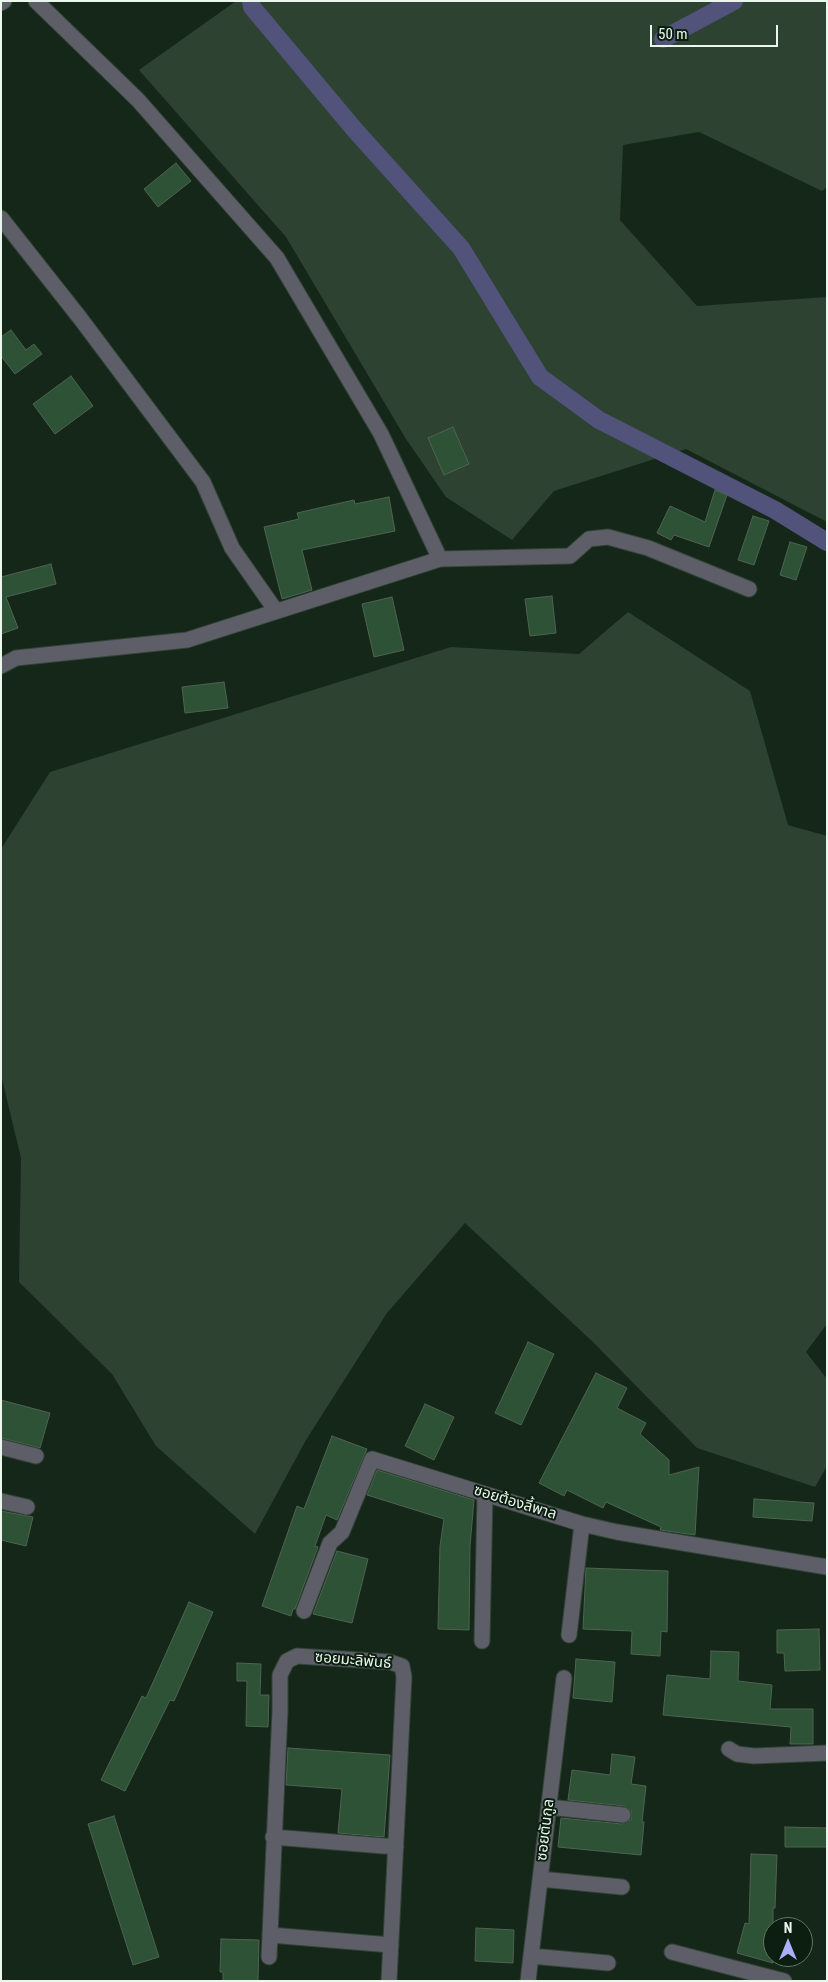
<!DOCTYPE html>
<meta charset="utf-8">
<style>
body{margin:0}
#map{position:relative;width:828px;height:1982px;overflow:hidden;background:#152719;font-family:"Roboto Condensed",sans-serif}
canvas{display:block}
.frame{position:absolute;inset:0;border:2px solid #ebf7ed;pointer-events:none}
.north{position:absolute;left:763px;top:1917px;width:50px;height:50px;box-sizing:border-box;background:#0b1e10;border:1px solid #657568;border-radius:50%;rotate:0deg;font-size:14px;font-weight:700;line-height:20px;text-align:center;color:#ebf7ed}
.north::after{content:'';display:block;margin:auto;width:18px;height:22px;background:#acaffb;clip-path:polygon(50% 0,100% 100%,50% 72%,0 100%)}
.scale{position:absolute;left:650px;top:25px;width:128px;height:22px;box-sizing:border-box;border:2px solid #ebf7ed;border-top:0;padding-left:6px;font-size:15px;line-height:18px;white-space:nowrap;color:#ebf7ed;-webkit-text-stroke:4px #0b1e10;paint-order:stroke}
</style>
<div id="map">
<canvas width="828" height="1982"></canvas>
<div class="frame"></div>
<div class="north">N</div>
<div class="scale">50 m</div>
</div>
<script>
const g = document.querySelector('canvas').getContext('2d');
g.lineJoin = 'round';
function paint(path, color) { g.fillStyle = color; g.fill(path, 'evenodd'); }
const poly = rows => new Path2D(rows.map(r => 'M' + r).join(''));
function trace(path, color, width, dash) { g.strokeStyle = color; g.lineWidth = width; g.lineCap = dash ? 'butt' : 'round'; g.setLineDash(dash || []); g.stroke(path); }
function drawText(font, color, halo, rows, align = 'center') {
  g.font = font + ' "Roboto Condensed","Noto Sans Thai",sans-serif'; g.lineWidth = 4; g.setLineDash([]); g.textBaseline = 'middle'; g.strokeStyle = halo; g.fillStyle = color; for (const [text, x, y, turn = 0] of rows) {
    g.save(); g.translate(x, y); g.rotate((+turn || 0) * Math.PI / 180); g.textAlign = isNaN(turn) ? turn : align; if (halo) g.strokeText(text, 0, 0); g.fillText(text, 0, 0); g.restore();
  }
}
paint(poly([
 [236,1,827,1,827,187,822,191,699,132,623,145,620,220,697,306,827,297,827,522,686,449,554,491,512,540,446,497,406,439,286,237,139,70],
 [628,612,750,691,788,825,827,836,827,1324,806,1352,827,1379,827,1466,815,1487,697,1448,594,1343,465,1223,387,1313,306,1440,255,1534,156,1446,112,1374,19,1282,21,1158,1,1075,1,849,50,772,451,647,579,654]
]), '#2d4231');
trace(poly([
 [251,1,252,7,354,129,461,248,540,377,599,420,775,510,827,542],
 [663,39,734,1]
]), '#51537a', 18);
const building = poly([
 [176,163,191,181,158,207,144,189,176,163],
 [11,330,26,350,34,344,42,354,15,374,1,356,1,337,11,330],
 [71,376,93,406,55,434,33,404,71,376],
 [453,427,469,464,444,475,428,438,453,427],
 [715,490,727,495,709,547,674,535,671,540,657,533,670,506,705,522,715,490],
 [389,497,395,531,302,550,312,590,282,599,264,527,299,519,297,513,354,500,355,504,389,497],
 [753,516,769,521,754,565,738,560,753,516],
 [790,542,807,547,796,580,780,575,790,542],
 [51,564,56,584,6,597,18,628,1,634,1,577,51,564],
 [552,596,556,633,530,636,525,599,552,596],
 [392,597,404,650,374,657,362,604,392,597],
 [224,682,228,708,185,713,182,687,224,682],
 [528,1342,554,1354,521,1425,495,1413,528,1342],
 [596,1373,627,1388,617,1408,646,1423,640,1434,669,1460,669,1475,699,1467,695,1535,660,1530,661,1527,606,1502,603,1508,567,1490,564,1496,539,1483,596,1373],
 [1,1400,50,1413,40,1448,1,1438,1,1400],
 [425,1404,454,1417,434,1460,405,1446,425,1404],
 [332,1436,367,1449,337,1520,326,1515,315,1546,318,1547,295,1609,293,1609,291,1616,262,1606,297,1506,304,1509,332,1436],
 [377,1470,474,1500,470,1546,469,1630,438,1629,440,1546,444,1519,367,1495,377,1470],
 [754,1499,814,1503,812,1521,753,1517,754,1499],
 [1,1511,33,1517,26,1546,1,1540,1,1511],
 [337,1551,368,1559,352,1623,313,1614,337,1551],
 [586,1568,668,1571,667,1632,661,1631,660,1656,631,1654,632,1631,583,1629,586,1568],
 [189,1602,213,1612,174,1701,170,1700,125,1791,101,1780,142,1696,146,1698,189,1602],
 [819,1629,820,1670,785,1671,784,1653,777,1653,777,1630,819,1629],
 [711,1651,739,1652,738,1681,772,1685,770,1709,813,1709,813,1744,790,1744,791,1727,663,1715,667,1675,710,1679,711,1651],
 [576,1659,615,1662,612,1702,573,1698,576,1659],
 [237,1663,261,1664,260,1695,269,1695,268,1727,246,1726,247,1681,237,1681,237,1663],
 [288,1748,390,1755,384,1837,338,1833,342,1789,286,1785,288,1748],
 [612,1754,635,1757,631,1784,646,1786,642,1822,644,1822,641,1855,558,1847,561,1818,622,1824,631,1820,631,1811,624,1806,568,1800,572,1770,610,1775,612,1754],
 [114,1816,159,1957,133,1965,88,1824,114,1816],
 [785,1827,827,1828,827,1847,785,1847,785,1827],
 [751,1854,777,1855,775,1908,773,1908,773,1963,737,1953,745,1923,749,1924,751,1854],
 [476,1928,514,1930,513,1963,475,1961,476,1928],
 [221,1939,259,1940,258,1981,223,1981,223,1972,220,1972,221,1939]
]);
paint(building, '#2d5236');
trace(building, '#4f6353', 1);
const street = poly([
 [36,1,138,100,277,258,381,434,440,559],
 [1,3,4,1],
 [1,218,80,318,203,482,232,548,276,611],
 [1,666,16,658,187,640,440,559,570,556,589,539,608,537,648,548,749,589],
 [1,1447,36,1456],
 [1,1501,27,1507],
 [304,1611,330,1543,342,1532,372,1459,582,1524,617,1532,827,1567],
 [569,1635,582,1524],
 [482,1641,485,1494],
 [729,1749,737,1754,754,1756,827,1753],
 [549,1807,623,1815],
 [273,1837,396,1847],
 [540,1879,622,1887],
 [270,1935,391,1945],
 [672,1952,784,1981],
 [531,1956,608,1963],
 [269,1957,280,1711,280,1675,287,1661,297,1656,390,1662,402,1666,404,1677,389,1981],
 [528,1981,564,1678]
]);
trace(street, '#334437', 17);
trace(street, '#5d5e68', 15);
drawText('15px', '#ebf7ed', '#0b1e10', [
 ["ซอยต้องลี้พาล",515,1503,17],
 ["ซอยมะลิพันธ์",353,1661,5],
 ["ซอยตันกูล",546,1830,-83]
]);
</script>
